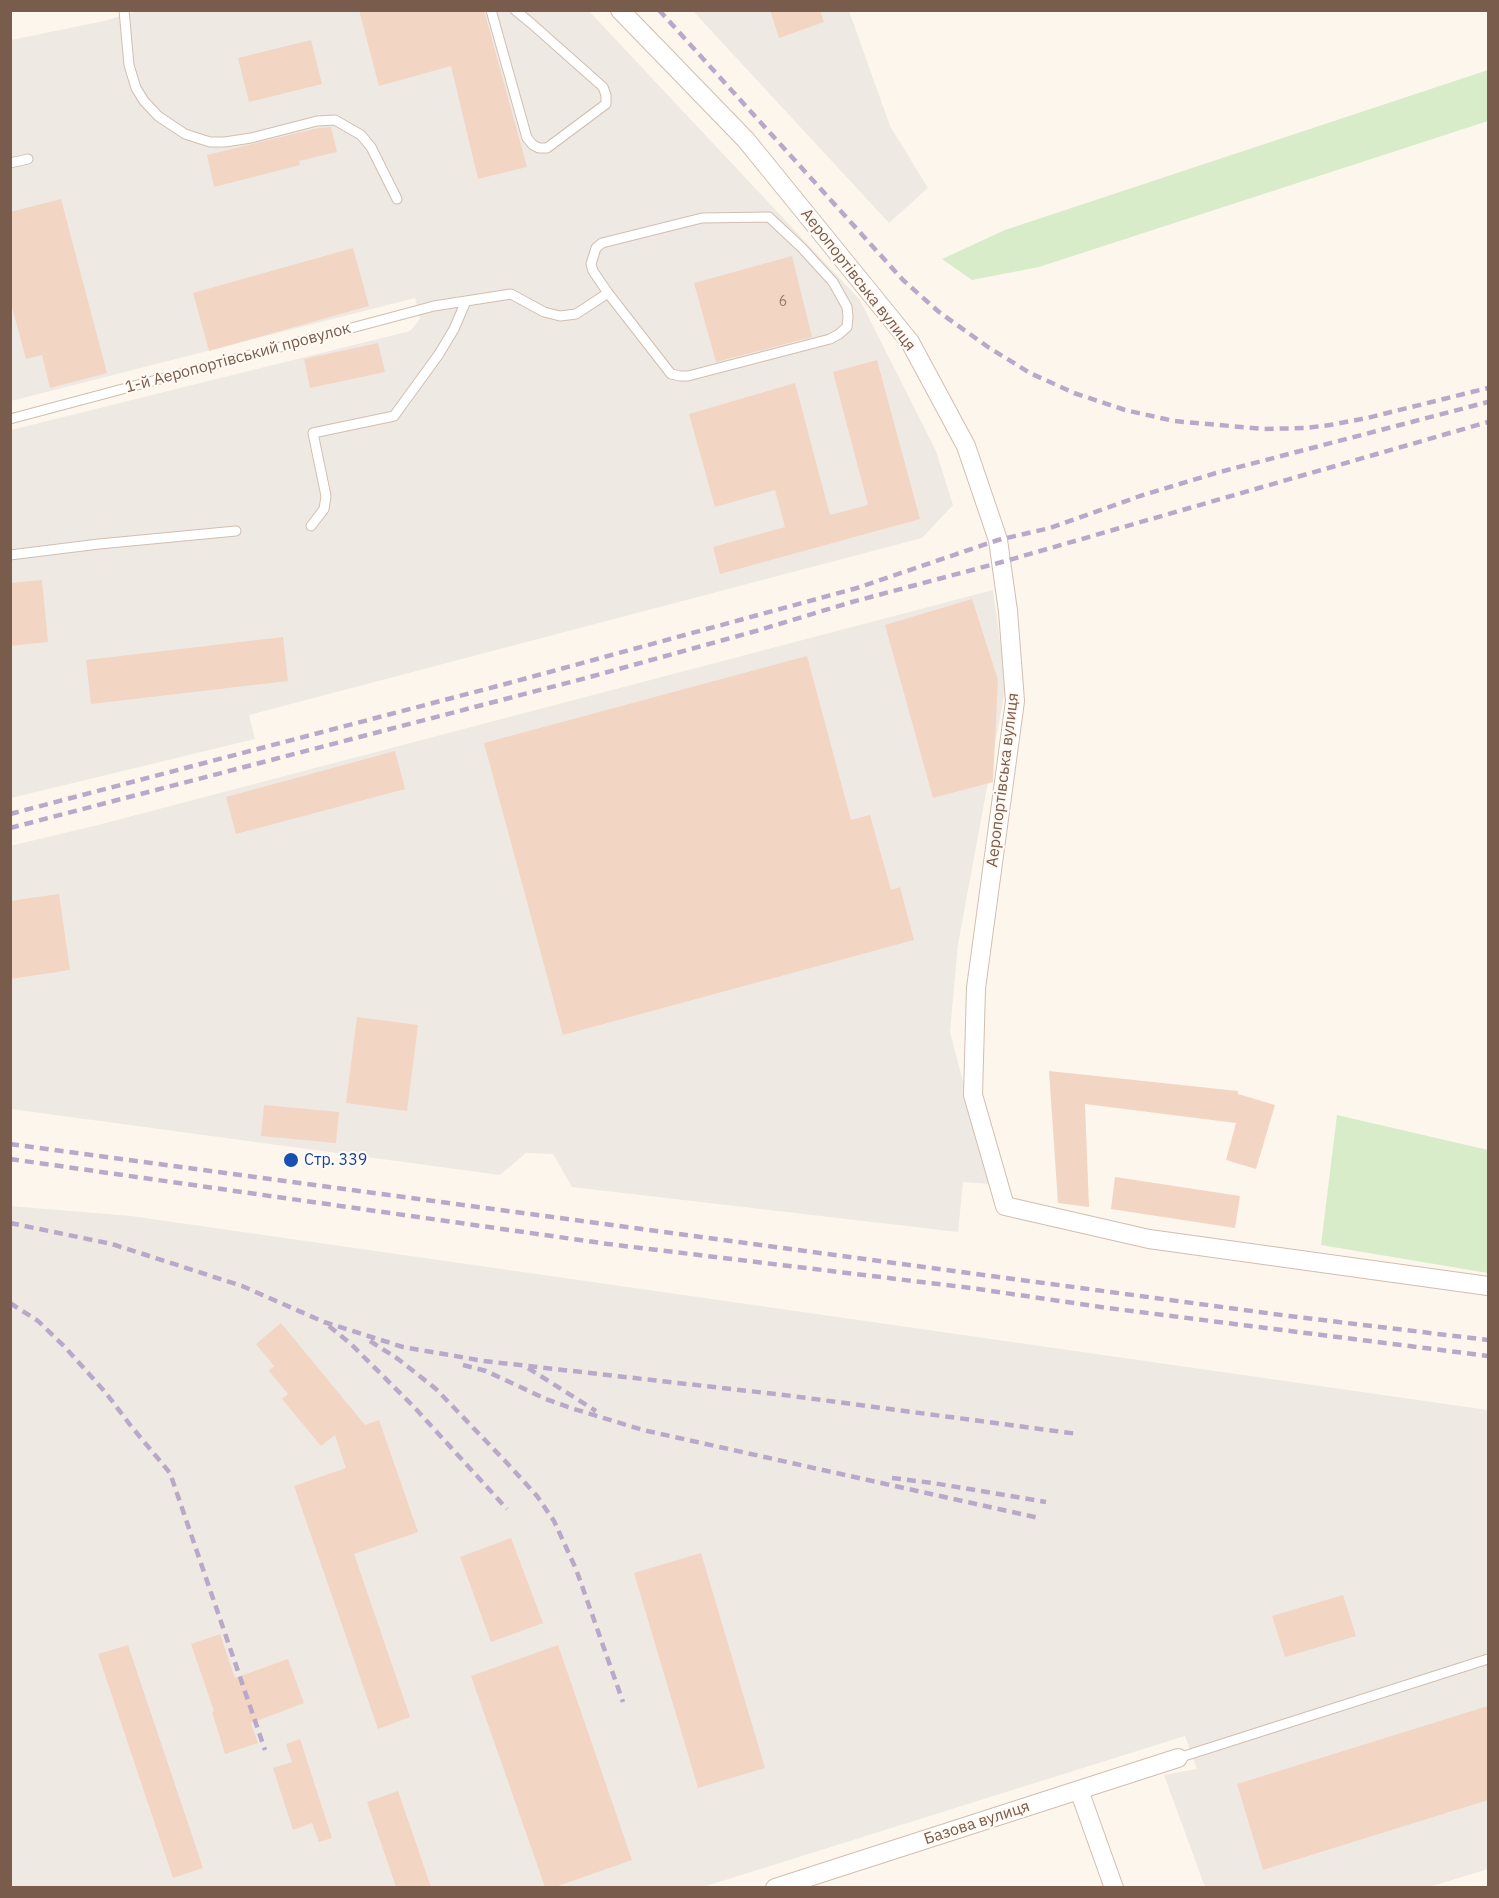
<!DOCTYPE html>
<meta charset="utf-8">
<style>
body{margin:0}
#map{position:relative;width:1499px;height:1898px;overflow:hidden;background:#fdf6ec;font-family:"IBM Plex Sans",sans-serif}
canvas{display:block}
.frame{position:absolute;inset:0;border:12px solid #7a5c4d;pointer-events:none}
</style>
<div id="map">
<canvas width="1499" height="1898"></canvas>
<div class="frame"></div>
</div>
<script>
const g = document.querySelector('canvas').getContext('2d');
g.lineJoin = 'round';
function paint(path, color) { g.fillStyle = color; g.fill(path, 'evenodd'); }
const poly = rows => new Path2D(rows.map(r => 'M' + r).join(''));
function trace(path, color, width, dash) { g.strokeStyle = color; g.lineWidth = width; g.lineCap = dash ? 'butt' : 'round'; g.setLineDash(dash || []); g.stroke(path); }
function drawText(font, color, halo, rows, align = 'center') {
  g.font = font + ' "IBM Plex Sans",sans-serif'; g.lineWidth = 4.5; g.setLineDash([]); g.textBaseline = 'middle'; g.strokeStyle = halo; g.fillStyle = color; for (const [text, x, y, turn = 0] of rows) {
    g.save(); g.translate(x, y); g.rotate((+turn || 0) * Math.PI / 180); g.textAlign = isNaN(turn) ? turn : align; if (halo) g.strokeText(text, 0, 0); g.fillText(text, 0, 0); g.restore();
  }
}
paint(poly([
 [138,11,589,11,860,300,936,451,953,505,922,538,249,715,255,739,11,798,11,430,410,331,420,319,415,298,11,401,11,40,104,21],
 [693,11,849,11,890,126,928,188,889,223],
 [993,590,1006,685,958,944,950,1032,990,1184,963,1182,958,1232,572,1187,553,1154,526,1153,500,1175,11,1109,10,846,98,825],
 [10,1206,131,1216,1488,1410,1488,1869,1429,1887,1205,1887,1164,1775,1197,1769,1185,1736,703,1887,11,1887]
]), '#efe9e4');
paint(poly([
 [1488,70,1488,121,1039,267,972,280,942,259,1005,230],
 [1337,1115,1488,1150,1488,1273,1321,1245]
]), '#d8ecc9');
paint(poly([
 [359,10,484,10,527,167,478,179,451,66,379,86],
 [770,10,820,10,824,22,779,38],
 [311,40,322,84,249,102,238,58],
 [331,127,337,152,299,161,300,165,214,187,207,155,318,128],
 [61,199,107,373,50,388,42,355,26,359,10,300,10,212],
 [353,248,369,306,209,351,193,293],
 [792,256,812,337,716,362,694,283],
 [378,343,385,372,310,388,304,359],
 [877,360,920,519,720,574,713,547,785,527,775,490,715,507,689,414,795,383,830,515,868,505,833,372],
 [42,580,48,642,10,646,10,583],
 [972,599,998,680,993,782,933,798,885,625],
 [283,637,288,681,91,704,86,660],
 [807,656,851,820,870,815,891,890,900,887,914,940,563,1035,484,743],
 [395,751,405,789,236,834,226,797],
 [59,894,70,970,10,979,10,901],
 [357,1017,418,1025,407,1111,346,1103],
 [1049,1071,1238,1091,1238,1094,1275,1105,1256,1169,1226,1160,1236,1123,1085,1104,1089,1207,1058,1203],
 [264,1105,339,1112,336,1143,261,1136],
 [1115,1177,1240,1196,1235,1228,1111,1209],
 [281,1323,365,1425,379,1420,418,1532,354,1554,410,1717,378,1729,294,1486,346,1468,335,1435,321,1446,282,1399,288,1394,269,1371,274,1366,256,1344],
 [511,1538,543,1623,491,1642,460,1557],
 [701,1553,765,1768,698,1788,634,1573],
 [1343,1595,1356,1636,1285,1657,1272,1616],
 [220,1634,235,1678,288,1659,304,1703,251,1723,258,1743,225,1754,212,1712,214,1711,191,1644],
 [128,1645,203,1868,173,1878,98,1654],
 [558,1645,632,1860,555,1887,545,1887,471,1676],
 [1488,1706,1488,1800,1263,1870,1237,1784],
 [300,1739,332,1838,319,1842,312,1823,293,1830,273,1768,292,1762,286,1744],
 [398,1791,431,1887,396,1887,367,1802]
]), '#f3d5c3');
const service = poly([
 [124,10,129,65,136,88,144,101,158,116,185,134,210,142,225,142,251,138,317,121,335,120,361,135,371,147,397,199],
 [491,10,527,138,533,145,539,148,547,148,606,104,606,95,603,87,532,24,515,10],
 [10,163,28,159],
 [10,419,434,306,511,294,544,312,560,316,576,314,608,293,671,374,680,376,688,376,830,339,839,334,847,327,848,317,847,307,833,282,802,248,769,217,702,218,602,243,596,248,591,264,593,271,608,293],
 [311,526,324,509,326,496,313,433,394,416,439,354,454,329,466,301],
 [10,555,99,544,236,531],
 [1178,1758,1488,1659]
]);
const minor = poly([
 [620,10,746,140,910,342,966,446,998,540,1008,611,1015,701,976,988,973,1095,1005,1206,1149,1239,1488,1286],
 [1079,1790,1114,1888],
 [775,1888,1178,1758]
]);
trace(service, '#d1beb0', 11);
trace(minor, '#d1beb0', 20);
trace(service, '#fff', 9);
trace(minor, '#fff', 18);
trace(poly([
 [659,10,903,280,939,312,988,347,1030,373,1074,393,1125,410,1174,421,1264,429,1305,428,1330,425,1367,418,1488,388],
 [10,814,509,683,857,588,998,540,1050,528,1140,496,1216,473,1488,402],
 [10,828,586,678,756,631,852,602,1002,562,1488,422],
 [10,1144,1289,1316,1488,1340],
 [10,1159,608,1244,971,1288,1108,1308,1488,1356],
 [10,1223,112,1244,242,1286,324,1322,403,1347,484,1361,784,1395,1078,1434],
 [10,1303,38,1321,64,1346,106,1393,131,1426,170,1473,265,1750],
 [329,1326,351,1344,414,1407,507,1509],
 [370,1341,398,1359,436,1389,507,1463,537,1496,554,1521,576,1569,623,1702],
 [463,1365,486,1371,546,1399,574,1409,643,1430,1039,1518],
 [528,1368,596,1411],
 [892,1478,933,1483,1046,1502]
]), '#b9a8c9', 4.5, [9, 6]);
for (const [x, y, r, color] of [
 [291,1160,8,"#1a4fb4"]
]) { const dot = new Path2D(); dot.arc(x, y, r, 0, 2 * Math.PI); g.fillStyle = color; g.fill(dot); trace(dot, '#fffaf3', 2); }
drawText('14px', '#987a6a', null, [
 ["6",783,302]
]);
drawText('16px', '#7a5c4d', '#fffaf3', [
 ["Аеропортівська вулиця",858,280,52],
 ["1-й Аеропортівський провулок",238,358,-15],
 ["Аеропортівська вулиця",1003,780,-83],
 ["Базова вулиця",977,1823,-18]
]);
drawText('16px', '#164399', '#fffaf3', [
 ["Стр. 339",304,1160]
], 'left');
</script>
